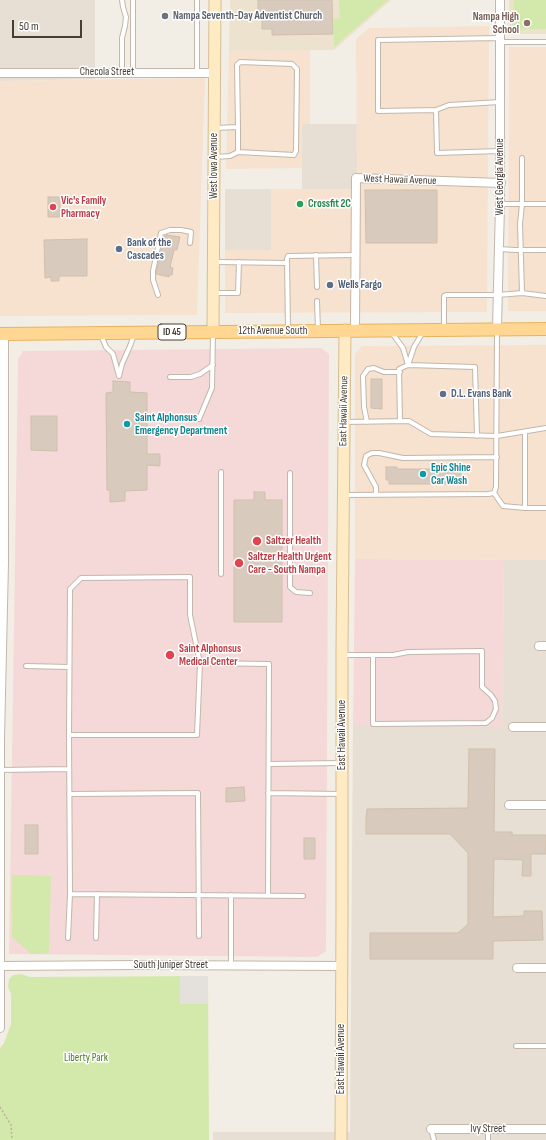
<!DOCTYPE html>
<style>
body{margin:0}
#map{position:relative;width:546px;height:1140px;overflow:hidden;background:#f3eee5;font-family:"Sofia Sans Condensed",sans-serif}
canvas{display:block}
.scale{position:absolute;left:12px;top:20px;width:70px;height:18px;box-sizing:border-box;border:2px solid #463d34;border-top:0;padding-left:5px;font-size:12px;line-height:14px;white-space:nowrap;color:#463d34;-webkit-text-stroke:3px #fff;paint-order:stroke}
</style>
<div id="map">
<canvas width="546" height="1140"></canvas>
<div class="scale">50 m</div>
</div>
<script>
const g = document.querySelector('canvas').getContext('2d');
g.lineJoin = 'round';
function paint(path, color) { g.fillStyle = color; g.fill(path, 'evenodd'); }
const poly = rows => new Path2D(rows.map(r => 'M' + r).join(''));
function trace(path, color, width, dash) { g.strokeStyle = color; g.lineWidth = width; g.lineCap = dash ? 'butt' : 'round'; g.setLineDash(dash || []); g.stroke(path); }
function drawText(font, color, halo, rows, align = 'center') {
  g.font = font + ' "Sofia Sans Condensed",sans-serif'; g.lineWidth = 3; g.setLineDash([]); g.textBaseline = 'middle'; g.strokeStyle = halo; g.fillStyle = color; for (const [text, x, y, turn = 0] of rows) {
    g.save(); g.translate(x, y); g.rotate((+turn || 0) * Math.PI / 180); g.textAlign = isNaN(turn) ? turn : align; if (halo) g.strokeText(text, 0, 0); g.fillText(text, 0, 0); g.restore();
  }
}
paint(poly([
 [0,0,95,0,95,79,0,81],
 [302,124,357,124,357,189,302,189],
 [225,189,271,189,271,250,225,250],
 [504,560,546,560,546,1140,213,1140,213,1132,350,1132,353,726,502,726]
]), '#e7dfd3');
paint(poly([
 [489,26,487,312,225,313,225,250,271,250,271,189,357,189,356,39,369,28],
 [509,47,546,47,546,311,508,311],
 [310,50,310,124,302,124,302,168,226,169,229,51],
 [205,78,197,315,0,316,0,81],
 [546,345,546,560,355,559,355,354,362,346]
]), '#f6e2cf');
paint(poly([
 [230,0,391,0,334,50,229,51],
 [509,0,546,0,546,34,518,34,508,30]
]), '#ede2ce');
paint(poly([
 [321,348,329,354,326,951,317,957,9,954,18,359,23,351],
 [355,559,504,560,502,727,353,726]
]), '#f4d9d8');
paint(poly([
 [339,0,388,0,334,47,334,19,340,18],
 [514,0,546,0,546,29,511,30],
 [12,875,51,876,49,954,31,954,12,937],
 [21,974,30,977,208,976,209,1140,0,1140,0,1048,4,1043,11,1024,11,994,8,987,9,979,13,975]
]), '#d3e9ac');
paint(poly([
 [180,976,208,976,208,1004,180,1004]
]), '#e4e1dd');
const building = poly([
 [258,0,332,0,333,34,272,35,272,29,262,29,262,17,258,17,258,0],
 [365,190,437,190,437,243,366,243,365,190],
 [48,197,60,197,60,217,48,217,48,197],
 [167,235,180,237,177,250,174,250,170,267,173,268,172,275,169,275,169,277,156,274,164,236,167,235],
 [87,239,87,276,59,276,59,281,51,281,51,277,45,278,44,240,87,239],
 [371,379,382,379,382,409,371,408,371,379],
 [113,381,130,382,130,392,147,393,147,454,160,454,160,466,147,465,147,490,125,491,125,501,110,502,110,490,107,490,106,393,113,392,113,381],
 [31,416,57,416,57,451,31,450,31,416],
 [386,467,397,467,397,469,461,469,461,479,459,479,459,484,389,484,389,480,386,480,386,467],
 [254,492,265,492,265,500,282,500,282,622,234,622,234,500,254,500,254,492],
 [469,749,495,749,494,832,512,832,512,835,546,835,546,854,531,854,531,876,522,876,523,860,494,859,493,917,524,916,524,911,542,911,543,940,493,941,493,959,370,959,370,933,458,933,468,924,468,853,450,834,366,834,366,818,367,809,468,808,469,749],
 [244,787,245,801,226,802,226,788,244,787],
 [25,825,38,825,38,854,25,854,25,825],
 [304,838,315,838,315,859,304,859,304,838]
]);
paint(building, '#d8cbbd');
trace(building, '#d0bfad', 1);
const lane = poly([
 [500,42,546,42],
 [122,72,122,38,125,26,126,17,123,7,122,0],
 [133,72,133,0],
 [197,73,197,0],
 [500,102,449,105,436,110,378,111,378,40,500,38],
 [436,110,437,153,500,151],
 [215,128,238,127,237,65,240,62,292,64,297,69,296,151,294,155,238,152,230,156,215,157],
 [238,152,238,127],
 [500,204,546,204],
 [499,249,515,250,546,250],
 [316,255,317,287],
 [215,262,287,263],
 [214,293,238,293,239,262],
 [522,293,520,224,522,204,522,158],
 [158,295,153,280,153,271,161,233,170,230,181,230,191,232,190,243],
 [317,301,318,330],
 [444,329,444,296,446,295,498,295,522,293,546,296],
 [288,330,287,259,288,256,355,255],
 [392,333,403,348,408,365,414,347,423,332],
 [101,335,106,347,113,354,119,376,122,364,130,346,134,335],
 [170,377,191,377,200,374,213,365],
 [199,419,212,388,213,334],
 [400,421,399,369,408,365,475,367,477,436],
 [344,422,409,421,431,434,497,436,546,428],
 [367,422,364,407,363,376,368,369,374,368,384,372,400,372],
 [525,433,525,508,546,508],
 [221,472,221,574],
 [290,473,290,587,296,592,310,593],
 [494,493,503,506,525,508],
 [345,495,488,494,494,493,496,487,497,331],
 [376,495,376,487,364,465,366,456,372,453,379,453,403,458,497,457],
 [342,655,393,655,408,652,482,651,482,687,491,695,495,701,496,709,492,718,486,723,373,724,373,655],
 [200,663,197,735,69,735,70,589,81,578,190,577,190,615,200,663,269,664,268,896],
 [26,666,69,667],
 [69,735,70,894,303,896],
 [269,764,341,763],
 [0,770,69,769],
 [268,793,342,794],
 [69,794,198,793,199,936],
 [68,938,70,894],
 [96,938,97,894],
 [231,965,231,895],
 [516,1046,546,1046],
 [431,1129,434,1140],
 [488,1140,488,1129]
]);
const street = poly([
 [0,73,215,73],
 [497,329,500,204,500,0],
 [355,330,356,178,501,183],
 [539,646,546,646],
 [513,727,546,727],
 [509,805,546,805],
 [0,966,143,965,342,966],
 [517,968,546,968],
 [0,1028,0,739,4,563,4,334],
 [431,1129,546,1129]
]);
const secondary = poly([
 [213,331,215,0],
 [341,1140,342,910,342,646,345,330]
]);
const primary = poly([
 [0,334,546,329]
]);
trace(lane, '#c2b7aa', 6);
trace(street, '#c2b7aa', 10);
trace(secondary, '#d5be93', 13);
trace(primary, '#e7b35f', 14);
trace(poly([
 [0,1107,11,1125,12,1140]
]), '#c1af98', 1.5, [2, 2]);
trace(lane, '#fff', 4);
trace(street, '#fff', 8);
trace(secondary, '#ffebc3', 11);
trace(primary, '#ffd792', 12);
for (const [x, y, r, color] of [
 [165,16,4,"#6b7280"],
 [527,23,4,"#8d6e63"],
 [300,204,4,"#2e9e5b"],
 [53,207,4,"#e0444e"],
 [119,249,4,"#5c6f8a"],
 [330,285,4,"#5c6f8a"],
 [443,394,4,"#5c6f8a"],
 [127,424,4,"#0f9aa8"],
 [423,474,4,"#0f9aa8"],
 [257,541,5,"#e0444e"],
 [239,563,5,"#e0444e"],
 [170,655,5,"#e0444e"]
]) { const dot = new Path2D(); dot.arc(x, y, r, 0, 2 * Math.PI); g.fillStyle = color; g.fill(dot); trace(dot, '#fff', 1.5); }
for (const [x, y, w] of [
 [172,332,28]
]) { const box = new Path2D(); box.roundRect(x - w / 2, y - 8, w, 16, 3); g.fillStyle = '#fff'; g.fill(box); trace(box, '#463d34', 1); }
drawText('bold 10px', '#463d34', null, [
 ["ID 45",172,332]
]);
drawText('bold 11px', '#5b616d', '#fff', [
 ["Nampa Seventh-Day Adventist Church",173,16]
], 'left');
drawText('bold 11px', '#785e54', '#fff', [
 ["Nampa High",519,17],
 ["School",519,30]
], 'right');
drawText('11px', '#463d34', '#fff', [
 ["Checola Street",107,72],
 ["West Iowa Avenue",214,166,-90],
 ["West Georgia Avenue",500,177,-90],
 ["West Hawaii Avenue",400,180,2],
 ["12th Avenue South",273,331],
 ["East Hawaii Avenue",344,411,-89],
 ["East Hawaii Avenue",342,735,-90],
 ["South Juniper Street",171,965],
 ["East Hawaii Avenue",341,1059,-90],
 ["Ivy Street",488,1129]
]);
drawText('bold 11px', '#be3a42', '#fff', [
 ["Vic's Family",61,201],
 ["Pharmacy",61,214],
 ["Saltzer Health",266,541],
 ["Saltzer Health Urgent",248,557],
 ["Care - South Nampa",248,570],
 ["Saint Alphonsus",179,649],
 ["Medical Center",179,662]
], 'left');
drawText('bold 11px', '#27864d', '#fff', [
 ["Crossfit 2C",308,204]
], 'left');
drawText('bold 11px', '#4e5e75', '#fff', [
 ["Bank of the",127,243],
 ["Cascades",127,256],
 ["Wells Fargo",338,285],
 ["D.L. Evans Bank",451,394]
], 'left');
drawText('bold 11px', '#0d838f', '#fff', [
 ["Saint Alphonsus",135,418],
 ["Emergency Department",135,431],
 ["Epic Shine",431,468],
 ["Car Wash",431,481]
], 'left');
drawText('11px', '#4c7926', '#fff', [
 ["Liberty Park",86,1058]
]);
</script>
